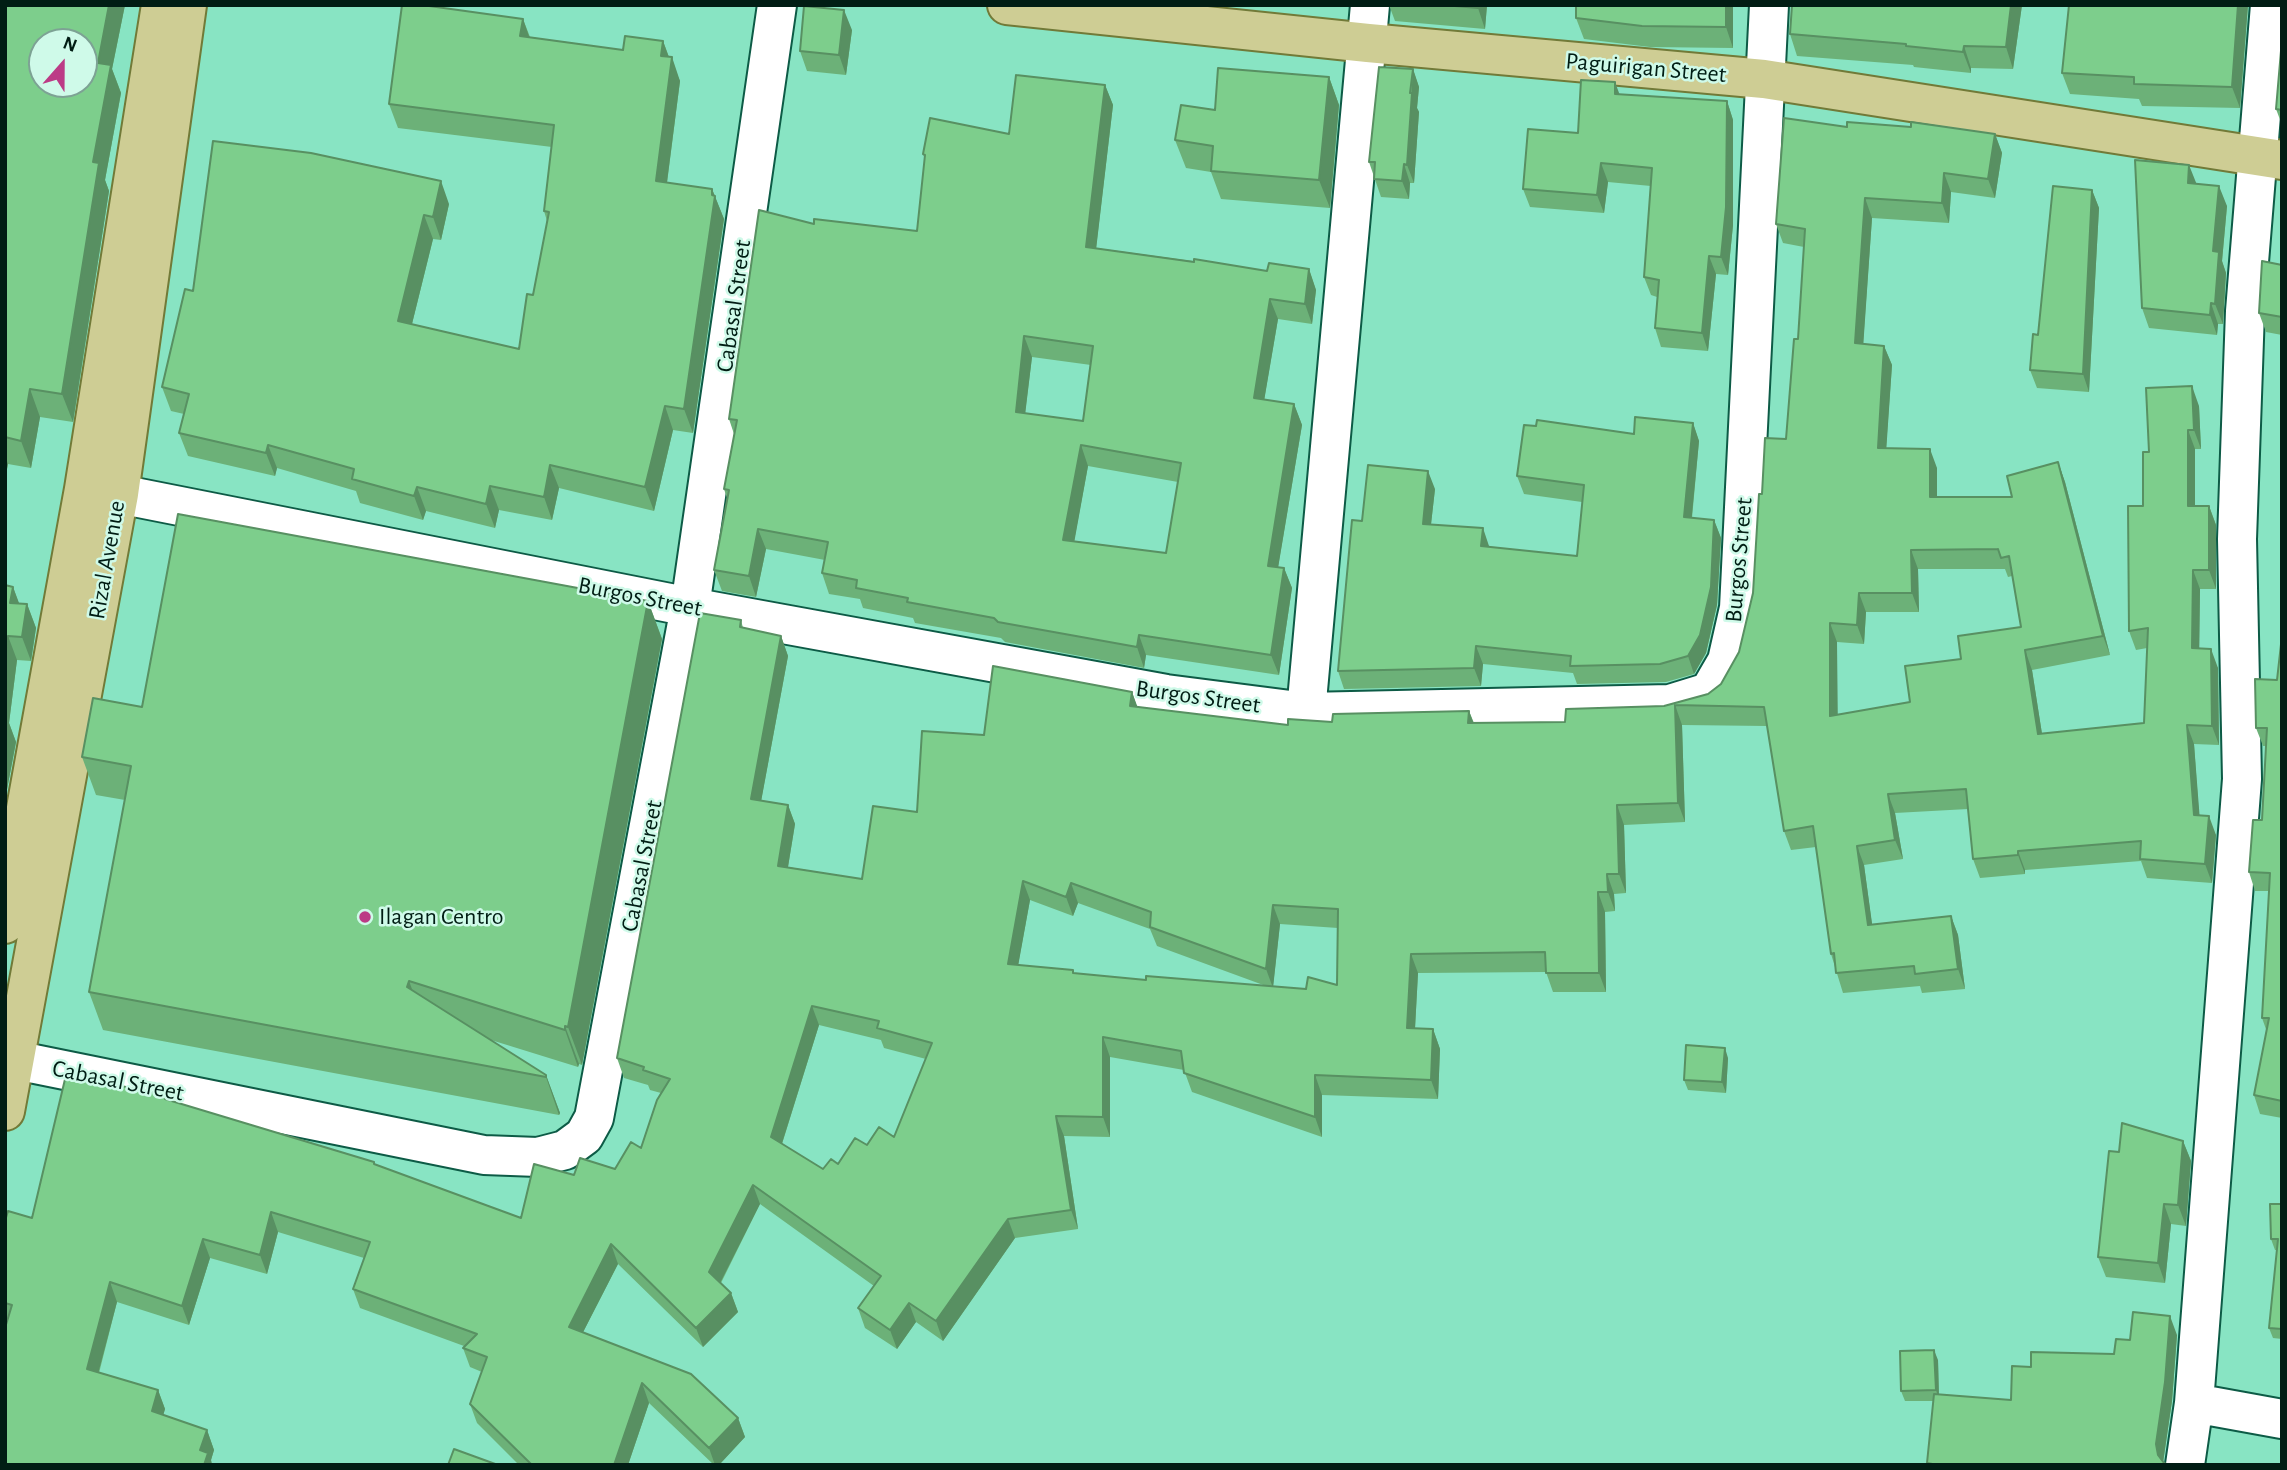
<!DOCTYPE html>
<style>
body{margin:0}
#map{position:relative;width:2287px;height:1470px;overflow:hidden;background:#88e4c3;font-family:"Alegreya Sans",sans-serif}
canvas{display:block}
.frame{position:absolute;inset:0;border:7px solid #011d14;pointer-events:none}
.north{position:absolute;left:28px;top:28px;width:70px;height:70px;box-sizing:border-box;background:#cffae9;border:2px solid #7da294;border-radius:50%;rotate:21deg;font-size:19px;font-weight:700;line-height:28px;text-align:center;color:#011d14}
.north::after{content:'';display:block;margin:auto;width:24px;height:32px;background:#bc3b86;clip-path:polygon(50% 0,100% 100%,50% 72%,0 100%)}
</style>
<div id="map">
<canvas width="2287" height="1470"></canvas>
<div class="frame"></div>
<div class="north">N</div>
</div>
<script>
const g = document.querySelector('canvas').getContext('2d');
g.lineJoin = 'round';
const poly = rows => new Path2D(rows.map(r => 'M' + r).join(''));
function trace(path, color, width, dash) { g.strokeStyle = color; g.lineWidth = width; g.lineCap = dash ? 'butt' : 'round'; g.setLineDash(dash || []); g.stroke(path); }
function paint(path, color) { g.fillStyle = color; g.fill(path, 'evenodd'); }
function drawText(font, color, halo, rows, align = 'center') {
  g.font = font + ' "Alegreya Sans",sans-serif'; g.lineWidth = 5; g.setLineDash([]); g.textBaseline = 'middle'; g.strokeStyle = halo; g.fillStyle = color; for (const [text, x, y, turn = 0] of rows) {
    g.save(); g.translate(x, y); g.rotate((+turn || 0) * Math.PI / 180); g.textAlign = isNaN(turn) ? turn : align; if (halo) g.strokeText(text, 0, 0); g.fillText(text, 0, 0); g.restore();
  }
}
const minor = poly([
 [86,489,119,494,690,607,1166,694,1306,712,1670,704,1709,692,1727,661,1739,608,1769,5],
 [1306,712,1370,5],
 [5,1058,484,1155,538,1157,565,1150,584,1136,594,1118,597,1102,690,607,777,5],
 [2194,1403,2282,1419],
 [2185,1465,2194,1403,2242,779,2237,539,2245,311,2270,5]
]);
const major = poly([
 [1007,5,1368,43,1764,79,2282,160],
 [5,924,84,489,161,5],
 [5,1111,119,494,187,5]
]);
trace(minor, '#0d5b46', 42);
trace(major, '#717a38', 42);
trace(minor, '#fff', 38);
trace(major, '#cecd94', 38);
paint(poly([
 [5,5,125,5,112,69,121,93,105,180,109,191,73,422,40,417,31,468,8,464,7,469,5,469],
 [1389,5,1487,5,1485,29,1395,21],
 [1733,5,1733,48,1650,47,1584,39,1576,18],
 [1792,5,2022,5,2013,69,1971,68,1971,73,1914,67,1913,65,1797,56,1790,34],
 [2069,5,2248,5,2240,108,2142,106,2139,99,2070,94,2062,73],
 [523,19,530,37,623,50,663,41,669,57,680,81,667,183,712,189,724,219,693,433,673,430,654,511,559,488,552,520,499,510,495,528,426,511,423,520,360,503,356,491,277,468,275,476,188,456,179,433,184,414,171,411,162,387,193,291,449,204,441,240,433,239,412,324,519,349,533,295,547,221,544,211,552,147,398,128,389,104],
 [852,30,846,75,807,71,800,51],
 [2282,39,2282,125,2276,109],
 [1413,69,1419,87,1417,108,1419,112,1414,183,1410,183,1409,199,1381,197,1369,162],
 [1329,77,1339,105,1330,208,1221,199,1211,172,1186,168,1175,140,1215,110],
 [1105,85,1113,105,1096,248,1267,271,1309,269,1316,290,1312,324,1278,319,1264,400,1294,404,1302,425,1278,567,1284,568,1292,588,1279,675,1146,655,1144,668,1005,642,1001,638,915,623,913,618,863,608,860,599,829,594,822,573,825,560,766,549,756,597,722,591,714,570,727,498,724,489,734,434,729,419,814,224,917,231,925,159,923,154,1009,134],
 [1032,357,1091,365,1083,421,1025,413],
 [1088,466,1178,482,1166,553,1074,541],
 [1620,94,1727,101,1733,120,1733,225,1728,275,1716,274,1708,351,1661,347,1655,328,1657,297,1651,295,1644,277,1651,186,1608,182,1604,213,1530,207,1523,189,1578,133],
 [1847,127,1995,134,2002,153,1995,198,1951,192,1949,223,1872,218,1863,344,1884,346,1892,365,1886,448,1937,468,1937,497,2012,497,2058,462,2065,482,2110,655,2032,670,2042,734,2144,723,2147,648,2136,650,2129,631,2149,452,2199,406,2201,449,2195,449,2195,506,2209,506,2216,525,2216,589,2200,589,2199,648,2218,668,2219,745,2194,744,2199,815,2216,835,2212,883,2147,878,2141,861,2025,870,2025,874,1980,878,1973,859,1968,809,1895,813,1903,859,1864,865,1872,925,1951,916,1958,935,1965,989,1922,993,1920,986,1843,993,1831,954,1816,847,1791,850,1784,831,1767,726,1682,725,1685,822,1624,825,1626,893,1614,894,1615,911,1605,912,1606,992,1553,992,1546,972,1418,973,1415,1028,1433,1029,1440,1049,1438,1099,1322,1095,1322,1137,1192,1092,1184,1070,1110,1057,1110,1137,1064,1136,1078,1229,1015,1238,943,1341,916,1322,897,1349,865,1328,858,1308,874,1286,760,1204,721,1283,731,1293,738,1312,703,1347,618,1264,583,1332,738,1418,745,1437,719,1465,714,1465,649,1403,628,1465,519,1465,477,1423,470,1404,482,1372,470,1367,463,1348,464,1346,360,1308,353,1289,364,1258,278,1232,267,1274,210,1258,189,1325,117,1302,99,1373,158,1390,165,1409,163,1415,207,1430,214,1450,211,1460,212,1465,5,1465,8,1321,5,1320,5,1221,32,1218,166,1095,168,1100,375,1164,521,1218,574,1175,615,1169,641,1148,661,1093,650,1090,648,1085,624,1078,617,1058,741,620,743,628,781,636,788,656,761,801,788,805,795,824,788,867,862,879,984,735,1132,692,1137,707,1288,725,1469,711,1474,723,1565,722,1664,706,1708,694,1721,684,1739,652,1753,593,1762,494,1786,439,1798,339,1804,247,1783,243,1776,224],
 [1918,569,2005,569,2008,577,2012,576,2021,627,1961,659,1910,702,1837,715,1837,642,1864,644,1866,612,1919,612],
 [1030,900,1073,916,1078,903,1150,929,1157,946,1266,986,1146,980,1074,973,1073,970,1018,965],
 [1280,924,1338,928,1337,985,1306,989,1273,986],
 [819,1025,881,1040,884,1048,926,1059,894,1137,867,1145,838,1164,823,1169,782,1144],
 [2196,184,2227,206,2222,261,2226,273,2223,324,2218,324,2217,335,2149,328,2142,308],
 [2092,190,2099,208,2089,392,2037,388,2030,370,2038,335],
 [2282,265,2282,335,2266,332,2259,313],
 [1693,423,1699,441,1692,518,1714,520,1721,538,1717,605,1706,653,1694,674,1666,682,1577,684,1573,673,1483,664,1481,686,1344,689,1338,671,1362,521,1435,489,1431,524,1489,547,1577,556,1582,502,1524,494,1517,476,1634,434],
 [5,585,13,587,19,604,27,604,36,628,31,661,17,660,9,723,16,742,5,800],
 [648,601,662,639,582,1065,579,1064,578,1067,491,1040,546,1075,560,1113,559,1115,103,1030,89,992,125,800,96,795,82,757,142,707],
 [2282,635,2282,1118,2260,1114,2254,1095,2267,1032,2262,1018,2269,891,2255,891,2249,872,2262,820,2266,746,2263,746,2256,728,2277,680],
 [1728,1058,1726,1093,1688,1090,1684,1080],
 [2183,1141,2191,1161,2186,1226,2171,1224,2165,1283,2106,1277,2098,1257,2119,1152],
 [2282,1204,2282,1339,2273,1338,2269,1328,2277,1250,2275,1250,2271,1239],
 [2177,1335,2172,1401,2163,1462,2168,1465,1927,1465,1934,1401,1905,1401,1901,1391,1938,1360,1939,1395,2011,1400,2031,1367,2114,1354,2130,1340]
]), '#6cb178');
paint(poly([
 [109,5,125,5,112,69,121,93,105,180,109,191,73,422,62,394,93,162,98,63],
 [1478,5,1487,5,1485,29,1478,8],
 [1726,5,1733,5,1733,48,1726,27],
 [2011,5,2022,5,2013,69,2006,47],
 [2238,5,2248,5,2240,108,2232,87],
 [844,10,852,30,846,75,839,55],
 [523,19,531,42,520,36],
 [663,41,671,63,672,57,680,81,664,205,656,181,661,56],
 [1964,46,1971,68,1971,73,1963,52],
 [1413,69,1419,87,1417,108,1419,112,1414,183,1407,165],
 [1329,77,1339,105,1330,208,1319,180],
 [1615,82,1622,101,1615,94],
 [1105,85,1113,105,1094,267,1086,247],
 [1727,101,1733,120,1733,225,1728,275,1721,257],
 [1995,134,2002,153,1995,198,1988,179],
 [1601,163,1608,182,1604,213,1597,195],
 [1404,164,1410,183,1409,199,1402,181],
 [2189,165,2197,185,2188,183],
 [1944,173,1951,192,1949,223,1942,203],
 [441,181,449,204,441,240,433,217],
 [2219,186,2227,206,2222,261,2226,273,2223,324,2215,304,2213,251],
 [712,189,724,219,693,433,684,409],
 [2092,190,2099,208,2089,392,2083,374],
 [1865,198,1872,218,1862,363,1855,343],
 [424,215,433,239,407,344,398,321],
 [1709,256,1716,274,1708,351,1702,333],
 [1309,269,1316,290,1312,324,1305,304],
 [1270,299,1278,319,1261,419,1254,398],
 [2211,303,2218,324,2217,335,2210,315],
 [1024,336,1032,357,1023,432,1016,412],
 [1884,346,1892,365,1885,468,1878,448],
 [2192,386,2199,406,2201,449,2194,430],
 [30,389,40,417,31,468,21,441],
 [1294,404,1302,425,1275,586,1268,566],
 [665,406,673,430,654,511,645,487],
 [1693,423,1699,441,1690,535,1684,517],
 [2188,430,2195,449,2195,525,2188,506],
 [268,445,277,468,275,476,266,453],
 [1081,445,1088,466,1071,560,1063,540],
 [1930,449,1937,468,1937,516,1930,497],
 [5,455,8,464,7,469,5,463],
 [2058,462,2065,482,2110,655,2103,636],
 [550,465,559,488,552,520,544,497],
 [1428,471,1435,489,1429,542,1423,524],
 [490,486,499,510,495,528,486,504],
 [417,487,426,511,423,520,414,496],
 [2209,506,2216,525,2216,589,2209,570],
 [1714,520,1721,538,1717,605,1706,653,1694,674,1688,656],
 [1483,528,1489,546,1481,546],
 [758,529,766,549,756,597,749,576],
 [1911,550,1918,569,1919,612,1912,593],
 [1284,568,1292,588,1279,675,1271,655],
 [2193,570,2200,589,2199,668,2192,648],
 [13,587,22,611,10,603],
 [1859,593,1866,612,1864,644,1857,625],
 [648,601,662,639,582,1065,568,1027],
 [27,604,36,628,31,661,22,637],
 [1830,623,1837,642,1838,736,1830,716],
 [1139,635,1146,655,1144,668,1137,647],
 [8,636,17,660,9,723,16,742,5,800,5,659],
 [781,636,788,656,758,818,751,799],
 [1476,646,1483,664,1481,686,1474,668],
 [2211,649,2218,668,2219,745,2212,726],
 [2025,650,2032,670,2045,753,2038,734],
 [1132,692,1139,711,1130,706],
 [1675,705,1682,725,1685,822,1678,803],
 [1469,711,1476,730,1468,723],
 [2187,725,2194,744,2201,834,2194,815],
 [1888,794,1895,813,1903,859,1895,840],
 [788,805,795,824,785,885,778,866],
 [1617,805,1624,825,1626,893,1619,874],
 [2209,816,2216,835,2212,883,2205,864],
 [1857,846,1864,865,1875,945,1868,925],
 [2018,851,2025,870,2025,874,2018,855],
 [1607,874,1614,894,1615,911,1608,892],
 [1023,881,1030,900,1015,983,1008,964],
 [1071,883,1078,903,1073,916,1066,897],
 [1598,892,1605,912,1606,992,1599,973],
 [1273,905,1280,924,1273,988,1266,969],
 [1951,916,1958,935,1965,989,1958,969],
 [1411,954,1418,973,1414,1047,1407,1028],
 [409,981,423,1019,407,987],
 [812,1006,819,1025,778,1156,771,1137],
 [565,1026,579,1064,578,1067,565,1030],
 [1433,1029,1440,1049,1438,1099,1431,1080],
 [1103,1037,1110,1057,1110,1137,1103,1117],
 [1725,1048,1728,1058,1726,1093,1722,1082],
 [546,1075,560,1113,559,1115,546,1077],
 [1315,1075,1322,1095,1322,1137,1315,1117],
 [1056,1116,1064,1136,1078,1229,1071,1210],
 [2183,1141,2191,1161,2186,1226,2178,1205],
 [753,1185,760,1204,716,1291,709,1272],
 [2164,1204,2171,1224,2165,1283,2158,1263],
 [271,1212,278,1232,267,1274,260,1255],
 [1008,1219,1015,1238,943,1341,936,1321],
 [203,1239,210,1258,189,1325,182,1306],
 [611,1244,618,1264,576,1346,569,1327],
 [110,1282,117,1302,94,1389,87,1369],
 [731,1293,738,1312,703,1347,696,1328],
 [909,1303,916,1322,897,1349,890,1330],
 [2170,1316,2177,1335,2172,1401,2163,1463,2158,1455,2156,1444],
 [1934,1350,1938,1360,1939,1400,1936,1390],
 [642,1383,649,1403,628,1465,614,1465],
 [158,1390,165,1409,159,1430,152,1411],
 [738,1418,745,1437,719,1465,715,1465,709,1448],
 [207,1430,214,1450,211,1460,212,1465,204,1465,200,1450]
]), '#589062');
const building = poly([
 [5,5,109,5,98,63,111,65,93,162,99,163,62,394,30,389,21,441,5,437,5,5],
 [42,42,84,42,84,84,42,84,42,42],
 [402,5,422,5,523,19,520,36,623,50,625,36,663,41,661,56,672,57,656,181,712,189,712,195,715,196,684,409,665,406,645,487,550,465,544,497,490,486,486,504,417,487,414,496,352,479,354,469,268,445,266,453,179,433,189,394,162,387,185,289,193,291,213,141,311,153,441,181,433,217,424,215,398,321,519,349,527,294,533,295,549,212,544,211,554,125,389,104,402,5],
 [1443,5,1478,5,1478,8,1443,5],
 [1576,5,1726,5,1726,27,1642,26,1576,18,1576,5],
 [1792,5,2011,5,2006,47,1964,46,1963,52,1906,46,1906,44,1790,34,1792,5],
 [2069,5,2238,5,2232,87,2134,84,2134,77,2062,73,2069,5],
 [804,6,844,10,839,55,800,51,804,6],
 [2282,39,2282,110,2276,109,2282,39],
 [1379,67,1413,69,1410,93,1412,93,1407,165,1404,164,1402,181,1374,179,1375,162,1369,162,1379,67],
 [1218,68,1329,77,1319,180,1211,171,1213,146,1175,140,1181,105,1215,110,1218,68],
 [1016,75,1105,85,1086,247,1194,262,1194,259,1267,271,1269,263,1309,269,1305,304,1270,299,1254,398,1294,404,1268,566,1284,568,1271,655,1139,635,1137,647,998,622,994,618,907,602,908,598,856,588,857,580,822,573,828,542,758,529,749,576,714,570,729,490,724,489,737,420,729,419,759,210,814,224,814,219,917,231,925,155,923,154,930,118,1009,134,1016,75],
 [1024,336,1093,346,1083,421,1016,412,1024,336],
 [1081,445,1181,463,1166,553,1063,540,1081,445],
 [1581,80,1615,82,1615,94,1727,101,1726,207,1721,257,1709,256,1702,333,1655,328,1659,280,1644,277,1652,168,1601,163,1597,195,1523,189,1528,129,1578,133,1581,80],
 [1784,118,1847,127,1847,122,1911,127,1911,122,1995,134,1988,179,1944,173,1942,203,1865,198,1855,343,1884,346,1878,448,1930,449,1930,497,2012,497,2007,476,2058,462,2103,636,2025,650,2038,734,2144,723,2148,628,2129,631,2128,506,2143,506,2143,452,2149,452,2146,388,2192,386,2194,430,2188,430,2188,506,2209,506,2209,570,2193,570,2192,648,2211,649,2212,726,2187,725,2194,815,2209,816,2205,864,2140,859,2141,841,2018,851,2018,855,1973,859,1966,789,1888,794,1895,840,1857,846,1868,925,1951,916,1958,969,1915,974,1914,966,1836,973,1834,953,1831,954,1813,826,1784,831,1764,707,1675,705,1678,803,1617,805,1619,874,1607,874,1608,892,1598,892,1599,973,1546,973,1545,952,1411,954,1407,1028,1433,1029,1431,1080,1315,1075,1315,1117,1184,1073,1181,1051,1103,1037,1103,1117,1056,1116,1071,1210,1008,1219,936,1321,909,1303,890,1330,858,1308,881,1276,753,1185,709,1272,731,1293,696,1328,611,1244,569,1327,691,1374,738,1418,709,1448,642,1383,614,1465,532,1465,470,1404,487,1357,463,1348,477,1334,353,1289,370,1242,271,1212,260,1255,203,1239,182,1306,110,1282,87,1369,158,1390,152,1411,207,1430,200,1450,208,1453,204,1465,5,1465,5,1328,12,1305,5,1303,5,1253,6,1248,5,1248,5,1221,8,1211,32,1218,66,1075,166,1095,165,1099,374,1162,374,1164,521,1218,534,1164,574,1175,580,1158,615,1169,631,1142,641,1148,657,1100,670,1079,643,1070,644,1067,617,1058,700,613,741,620,740,627,781,636,751,799,788,805,778,866,862,879,873,806,917,812,922,731,984,735,993,666,1132,692,1130,706,1288,725,1288,719,1332,722,1333,714,1469,711,1468,723,1565,722,1566,709,1664,706,1708,694,1721,684,1739,652,1753,593,1759,494,1762,494,1765,438,1786,439,1794,339,1798,339,1805,229,1776,224,1784,118],
 [1998,549,2001,558,2009,556,2021,627,1958,636,1961,659,1905,666,1910,702,1830,716,1830,623,1857,625,1859,593,1912,593,1911,550,1998,549],
 [1023,881,1066,897,1071,883,1151,912,1150,927,1266,969,1273,905,1338,909,1337,985,1308,977,1306,989,1146,976,1146,980,1073,973,1073,970,1008,964,1023,881],
 [812,1006,879,1021,877,1028,932,1043,894,1137,879,1127,867,1145,855,1138,838,1164,831,1159,823,1169,771,1137,812,1006],
 [2135,160,2189,165,2188,183,2219,186,2213,251,2219,252,2215,304,2211,303,2210,315,2142,308,2135,160],
 [2053,186,2092,190,2083,374,2030,370,2033,334,2038,335,2053,186],
 [2262,261,2282,265,2282,317,2259,313,2262,261],
 [1635,417,1693,423,1684,517,1714,520,1711,587,1700,635,1688,656,1660,664,1570,666,1571,656,1476,646,1474,668,1338,671,1352,520,1362,521,1368,465,1428,471,1423,524,1483,528,1481,546,1577,556,1584,485,1517,476,1524,425,1536,426,1537,420,1634,434,1635,417],
 [178,514,648,601,568,1027,565,1026,565,1030,409,981,407,987,546,1075,546,1077,89,992,131,766,82,757,93,698,142,707,178,514],
 [5,585,13,587,10,603,27,604,22,637,8,636,5,659,5,585],
 [2282,635,2282,1101,2254,1095,2269,1018,2262,1018,2270,873,2249,872,2253,820,2262,820,2267,728,2256,728,2255,679,2277,680,2282,635],
 [1686,1045,1725,1048,1722,1082,1684,1080,1686,1045],
 [2122,1123,2183,1141,2178,1205,2164,1204,2158,1263,2098,1257,2109,1151,2119,1152,2122,1123],
 [2270,1204,2282,1204,2282,1329,2269,1328,2278,1239,2271,1239,2270,1204],
 [2133,1312,2170,1316,2165,1382,2156,1444,2158,1455,2164,1463,2168,1465,1938,1465,1927,1463,1934,1394,2011,1400,2012,1366,2031,1367,2031,1352,2114,1354,2116,1339,2130,1340,2133,1312],
 [1934,1350,1936,1390,1901,1391,1900,1351,1934,1350],
 [454,1449,498,1465,448,1465,454,1449]
]);
paint(building, '#7dce8c');
trace(building, '#589062', 2);
for (const [x, y, r, color] of [
 [365,917,7,"#bc3b86"]
]) { const dot = new Path2D(); dot.arc(x, y, r, 0, 2 * Math.PI); g.fillStyle = color; g.fill(dot); trace(dot, '#cffae9', 2.5); }
drawText('24px', '#011d14', '#cffae9', [
 ["Paguirigan Street",1646,68,5],
 ["Cabasal Street",734,306,-82],
 ["Rizal Avenue",107,560,-80],
 ["Burgos Street",1739,560,-85],
 ["Burgos Street",640,597,11],
 ["Burgos Street",1198,697,8],
 ["Cabasal Street",642,866,-79],
 ["Cabasal Street",118,1081,11]
]);
drawText('24px', '#011d14', '#cffae9', [
 ["Ilagan Centro",379,917]
], 'left');
</script>
